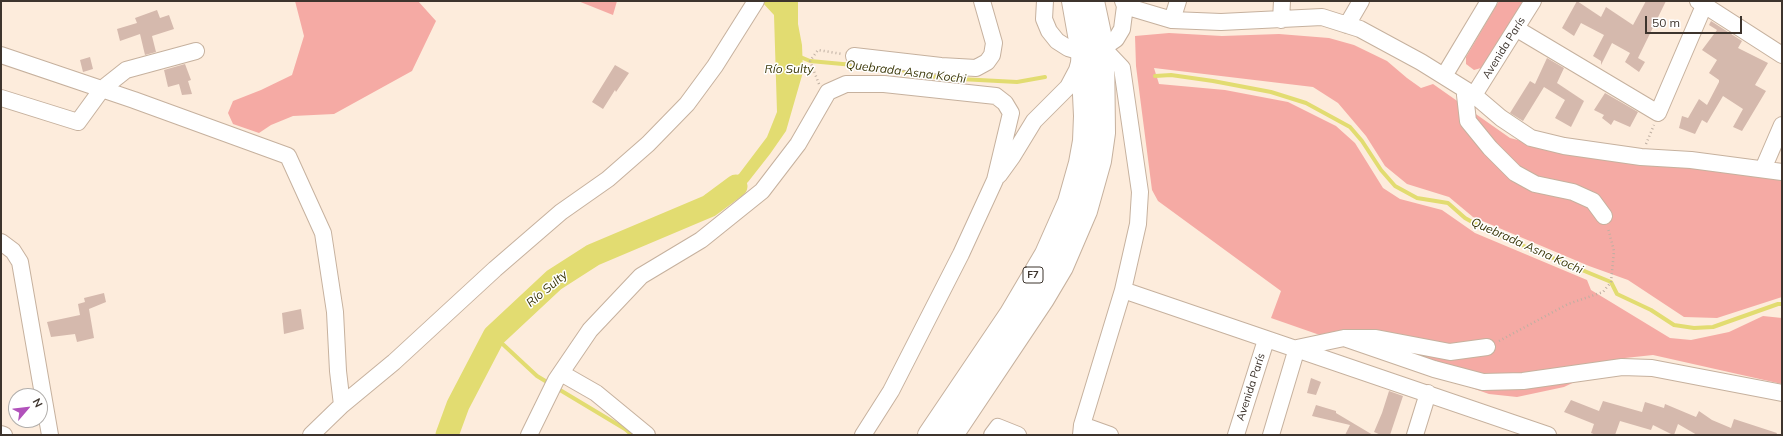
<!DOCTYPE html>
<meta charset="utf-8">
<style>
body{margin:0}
#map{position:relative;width:1783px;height:436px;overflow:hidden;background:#fdecdc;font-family:Mulish,sans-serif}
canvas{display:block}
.frame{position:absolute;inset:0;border:2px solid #3d342d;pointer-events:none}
.north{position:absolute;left:8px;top:388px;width:40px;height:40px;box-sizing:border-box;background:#fff;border:1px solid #b1aeab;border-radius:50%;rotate:62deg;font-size:11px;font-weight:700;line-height:16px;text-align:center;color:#3d342d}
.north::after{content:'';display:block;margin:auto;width:14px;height:18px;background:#b152bb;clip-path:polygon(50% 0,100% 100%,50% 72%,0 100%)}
.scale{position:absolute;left:1645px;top:16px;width:97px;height:18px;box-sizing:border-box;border:2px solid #3d342d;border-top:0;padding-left:5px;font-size:12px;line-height:14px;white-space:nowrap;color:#3d342d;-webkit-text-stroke:3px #fff;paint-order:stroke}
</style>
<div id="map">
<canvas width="1783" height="436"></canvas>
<div class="frame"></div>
<div class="north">N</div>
<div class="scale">50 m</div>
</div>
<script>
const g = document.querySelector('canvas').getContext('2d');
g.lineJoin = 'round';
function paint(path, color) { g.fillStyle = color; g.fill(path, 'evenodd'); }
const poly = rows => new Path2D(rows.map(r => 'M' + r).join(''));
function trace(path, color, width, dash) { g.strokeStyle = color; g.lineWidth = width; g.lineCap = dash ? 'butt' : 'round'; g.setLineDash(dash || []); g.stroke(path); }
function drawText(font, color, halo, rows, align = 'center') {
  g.font = font + ' Mulish,sans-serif'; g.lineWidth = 3; g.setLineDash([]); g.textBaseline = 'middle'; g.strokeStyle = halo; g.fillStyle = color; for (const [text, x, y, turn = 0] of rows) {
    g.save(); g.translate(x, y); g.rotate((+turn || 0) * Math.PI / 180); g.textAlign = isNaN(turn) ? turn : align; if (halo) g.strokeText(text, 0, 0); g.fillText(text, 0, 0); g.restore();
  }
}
paint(poly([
 [295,1,418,1,436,21,412,71,334,114,293,116,271,125,259,133,233,124,228,113,233,101,261,90,292,75,304,36],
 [578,1,617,1,613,15],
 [1499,1,1524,1,1484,65,1481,68,1474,70,1466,64,1466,57],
 [1169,33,1222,36,1279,34,1329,38,1354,45,1387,61,1407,78,1421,88,1433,84,1510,138,1572,154,1782,177,1782,297,1717,318,1684,317,1628,280,1589,266,1473,217,1449,197,1407,184,1385,166,1366,136,1338,103,1313,87,1154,68,1159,84,1225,90,1288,102,1336,126,1355,143,1383,188,1400,199,1442,210,1475,233,1587,280,1591,290,1670,338,1691,340,1729,332,1763,316,1782,318,1782,384,1653,355,1625,358,1564,387,1517,397,1489,394,1271,318,1281,291,1158,201,1152,190,1136,66,1135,36]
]), '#f5aaa4');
paint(poly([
 [761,1,798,1,798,24,802,45,803,72,786,131,770,154,748,182,716,211,705,195,739,174,767,137,777,112,774,15]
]), '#e2dc71');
trace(poly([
 [798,56,810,61,897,69,941,78,1017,82,1045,77],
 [1155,76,1171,75,1213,81,1271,92,1306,103,1350,127,1362,141,1381,170,1395,186,1417,198,1448,203,1465,218,1490,232,1611,282,1617,294,1651,310,1674,325,1694,328,1713,327,1778,304,1782,304],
 [494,336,537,376,547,382],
 [560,390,625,429,632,435]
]), '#e2dc71', 4);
trace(poly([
 [447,435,458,405,494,336,554,280,593,255,709,206,736,186]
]), '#e2dc71', 23);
paint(poly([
 [1577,1,1601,17,1606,7,1633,25,1646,1,1666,1,1638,58,1645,62,1639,72,1625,62,1630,53,1612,43,1601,65,1601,61,1593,56,1604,35,1581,23,1574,36,1562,28],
 [157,10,160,18,169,15,174,29,152,36,156,52,145,55,140,34,120,41,117,29,137,23,135,18],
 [1711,21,1742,41,1738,48,1768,63,1755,85,1766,91,1742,131,1733,127,1743,109,1723,96,1707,123,1702,120,1695,134,1679,128,1682,116,1688,118,1699,99,1707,105,1719,82,1719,80,1709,73,1717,60,1702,50,1717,30,1709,25],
 [90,57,93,69,83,72,80,60],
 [1547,58,1564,68,1557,83,1584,101,1571,127,1555,118,1565,100,1544,87,1523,121,1510,113,1530,81,1535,84],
 [185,64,191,80,188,81,192,94,182,95,179,84,168,87,164,70],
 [615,65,629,73,616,92,615,90,603,109,592,102],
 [1605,93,1638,112,1630,127,1614,120,1611,125,1602,118,1604,115,1594,110],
 [104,293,106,302,89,309,94,338,77,342,75,334,51,337,47,322,80,315,78,304,85,302,84,298],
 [301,309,304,329,284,334,282,313],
 [1311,378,1321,382,1316,395,1307,393],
 [1389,391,1403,396,1390,435,1381,435,1374,432,1382,413],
 [1571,400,1599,411,1603,401,1642,412,1645,402,1664,408,1665,404,1696,417,1699,411,1712,420,1731,428,1734,419,1777,433,1776,435,1697,435,1678,424,1674,435,1673,435,1653,425,1651,430,1620,421,1615,435,1596,435,1591,433,1594,424,1564,412],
 [1316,405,1336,411,1336,413,1373,435,1345,435,1350,425,1312,416]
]), '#d5b9ad');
const minor = poly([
 [1045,1,1044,19,1049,31,1057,41,1068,48,1082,52,1103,48,1116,39,1122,29,1125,6,1123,1],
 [1533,1,1474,95,1465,95,1468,121,1490,148,1515,173,1535,184,1573,192,1593,201,1604,216],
 [1698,1,1782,55],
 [1125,6,1172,20,1221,22,1322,17,1360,29,1421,62,1474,95,1501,118,1531,138,1564,146,1641,157,1691,160,1782,172],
 [1172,20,1178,1],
 [1281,20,1282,1],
 [1347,25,1361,1],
 [1517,29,1658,113,1706,1],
 [1,55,134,100,288,156,323,233,335,312,338,371,342,405],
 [854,56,941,66,976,68,987,62,992,55,994,43,982,1],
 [1444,76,1489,1],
 [1,98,78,122,102,89,126,70,196,51],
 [1763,169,1782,125],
 [999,175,1012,157,1034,121,1068,87,1077,70,1080,59],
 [1,242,13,251,20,262,50,435],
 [1123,290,1548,435],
 [1344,338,1434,369,1483,382,1523,381,1622,367,1652,368,1782,393],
 [561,373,596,393,647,435],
 [1082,425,1110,435],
 [1,434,4,435],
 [311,435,342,405,394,362,495,269,561,212,608,179,648,144,687,104,715,66,756,1],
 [529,435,556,380,590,330,641,276,701,240,762,191,798,144,828,92,846,84,884,84,996,96,1005,103,1011,113,995,180,961,254,891,391,863,435],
 [992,435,998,427,1018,435],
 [1081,435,1082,425,1123,290,1138,224,1140,192,1122,68,1103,48],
 [1236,435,1266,340],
 [1271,435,1297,348,1344,338,1376,338,1450,352,1487,347],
 [1415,435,1428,393]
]);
const highway = poly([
 [929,435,1010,315,1046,254,1069,202,1080,163,1084,141,1085,116,1082,52,1073,1],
 [952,435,1043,299,1062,267,1086,211,1100,161,1104,133,1103,48,1093,1]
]);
trace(minor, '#c6b19e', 18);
trace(highway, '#c6b19e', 24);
trace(poly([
 [819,84,810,61,818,50,842,54],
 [1646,144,1654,125],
 [1499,341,1568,304,1603,292,1611,282,1614,251,1608,228]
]), '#beafa2', 2.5, [1, 3]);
trace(minor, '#fff', 16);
trace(highway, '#fff', 22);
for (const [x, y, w] of [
 [1033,275,20]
]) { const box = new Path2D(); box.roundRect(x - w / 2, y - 8, w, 16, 3); g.fillStyle = '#fff'; g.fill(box); trace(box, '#3d342d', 1); }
drawText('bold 10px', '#3d342d', null, [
 ["F7",1033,275]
]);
drawText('11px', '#3d342d', '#fff', [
 ["Avenida París",1504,48,-58],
 ["Avenida París",1251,387,-72]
]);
drawText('italic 12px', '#3c390a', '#fff', [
 ["Río Sulty",789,69],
 ["Quebrada Asna Kochi",906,72,7],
 ["Quebrada Asna Kochi",1527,246,24],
 ["Río Sulty",547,289,-40]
]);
</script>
